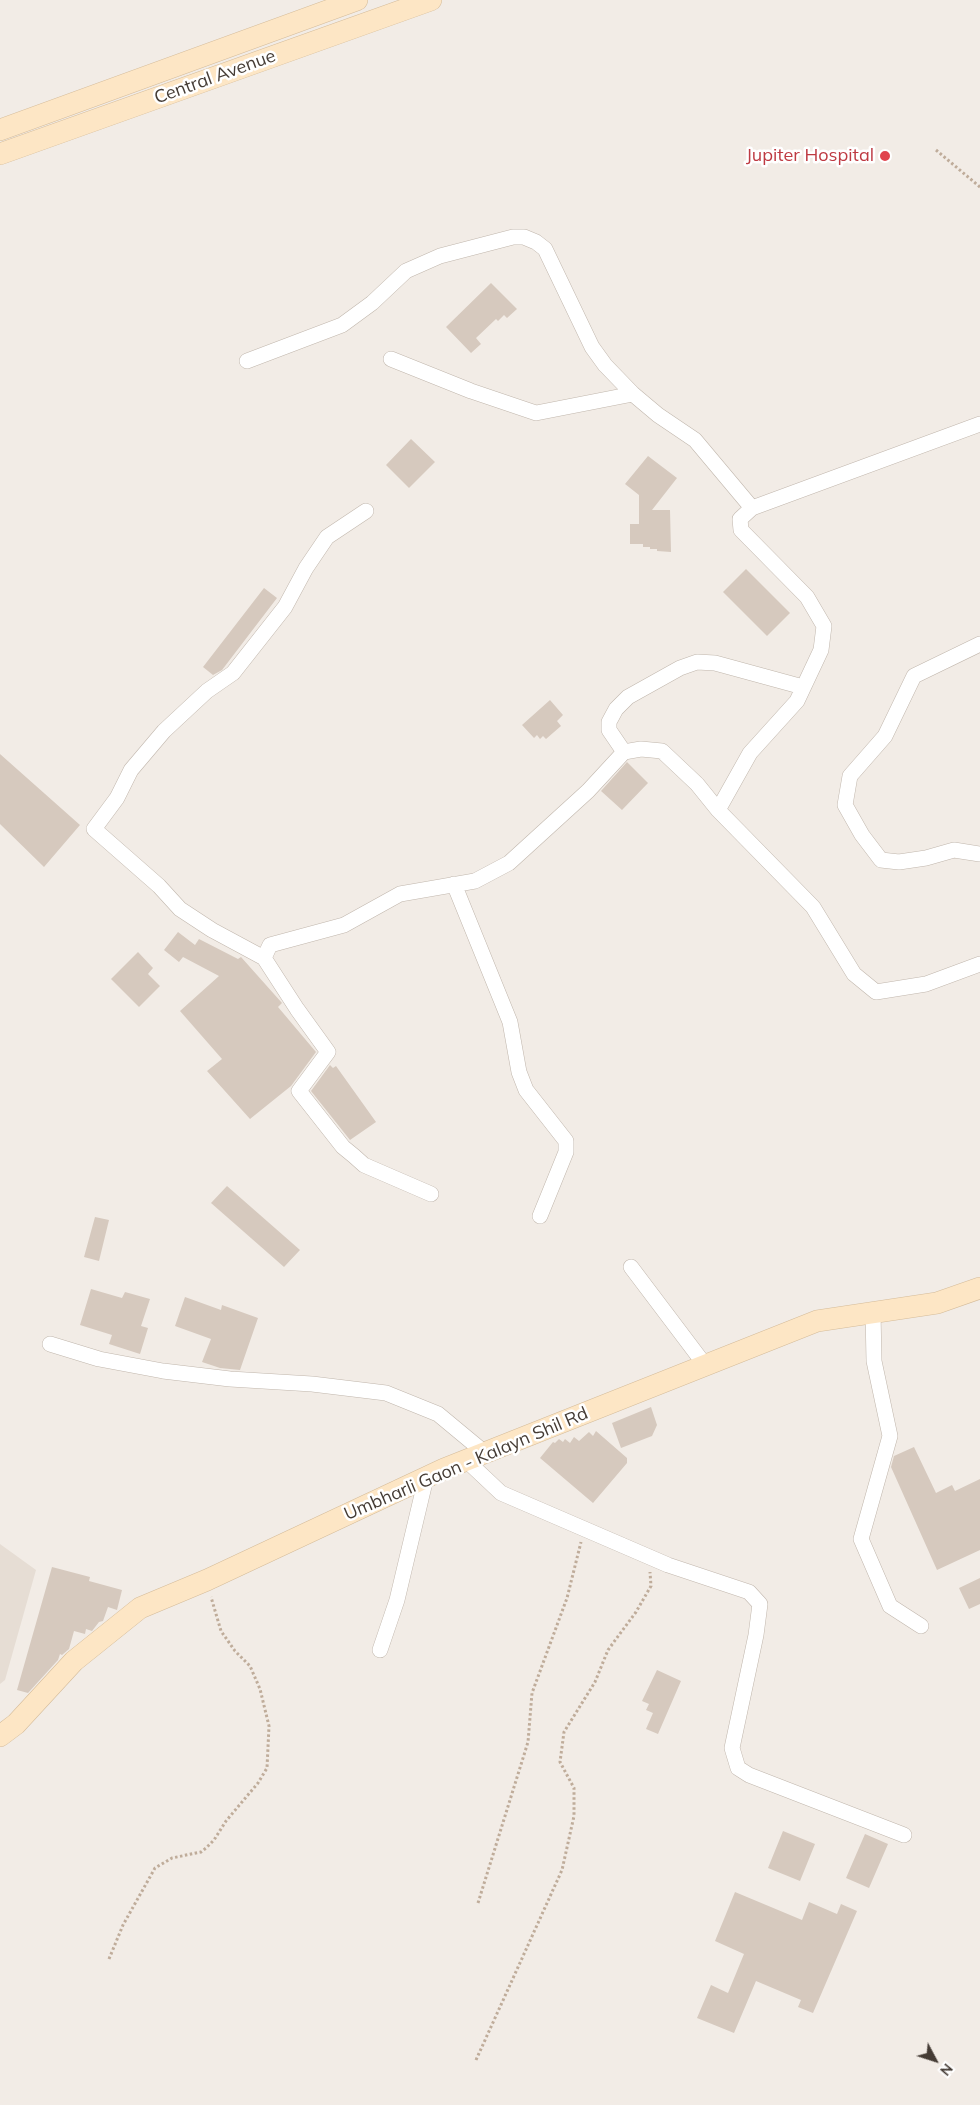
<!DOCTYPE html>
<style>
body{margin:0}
#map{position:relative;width:980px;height:2105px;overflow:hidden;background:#f2ece6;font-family:Mulish,sans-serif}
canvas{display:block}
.north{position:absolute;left:910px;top:2035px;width:50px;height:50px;-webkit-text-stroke:4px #fff;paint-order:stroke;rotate:130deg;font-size:14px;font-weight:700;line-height:20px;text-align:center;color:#453c35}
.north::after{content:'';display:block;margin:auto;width:18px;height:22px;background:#453c35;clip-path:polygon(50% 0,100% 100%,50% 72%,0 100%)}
</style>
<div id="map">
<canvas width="980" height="2105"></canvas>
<div class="north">N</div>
</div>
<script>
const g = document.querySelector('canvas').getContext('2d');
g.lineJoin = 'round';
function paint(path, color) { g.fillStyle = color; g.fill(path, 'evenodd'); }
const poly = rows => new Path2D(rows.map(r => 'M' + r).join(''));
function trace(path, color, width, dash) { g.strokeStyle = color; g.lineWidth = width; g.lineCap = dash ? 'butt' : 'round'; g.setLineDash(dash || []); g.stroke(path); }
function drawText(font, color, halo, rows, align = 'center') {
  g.font = font + ' Mulish,sans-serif'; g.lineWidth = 5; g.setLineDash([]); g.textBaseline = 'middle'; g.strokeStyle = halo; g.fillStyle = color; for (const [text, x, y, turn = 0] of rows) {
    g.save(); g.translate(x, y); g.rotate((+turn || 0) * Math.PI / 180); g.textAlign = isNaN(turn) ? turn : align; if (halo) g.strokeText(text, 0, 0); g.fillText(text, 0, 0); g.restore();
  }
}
paint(poly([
 [0,1544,36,1570,5,1680,0,1684]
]), '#e6ddd4');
paint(poly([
 [491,283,517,309,507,318,504,315,498,321,496,319,476,338,481,344,471,353,446,327],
 [411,439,435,462,409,488,386,465],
 [648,456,677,478,652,510,670,510,671,552,657,551,657,549,650,549,650,547,643,547,643,544,630,544,630,524,639,524,639,495,625,484],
 [746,569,790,613,767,636,723,592],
 [264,588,277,598,222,670,213,675,203,667],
 [550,700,563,715,557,721,561,726,546,739,543,736,540,739,537,735,534,738,522,725],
 [0,754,80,825,44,867,0,824],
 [627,762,648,783,622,810,601,791],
 [178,932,195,945,199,939,238,959,241,957,282,1003,278,1007,316,1052,291,1086,250,1119,207,1071,222,1059,180,1011,219,976,183,957,179,962,164,950],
 [138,952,153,968,148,974,160,986,139,1007,111,979],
 [330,1065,333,1068,336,1066,376,1122,350,1140,311,1091],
 [227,1186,300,1250,284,1267,211,1203],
 [95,1217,109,1220,99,1261,84,1257],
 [91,1289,122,1298,125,1292,150,1299,141,1326,148,1328,140,1354,109,1344,112,1335,80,1325],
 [185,1297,221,1310,222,1305,258,1318,240,1370,220,1368,202,1362,211,1339,175,1326],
 [651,1407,657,1425,652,1436,621,1448,612,1423],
 [596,1431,627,1458,627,1463,593,1503,540,1458,553,1442,555,1443,559,1439,563,1442,565,1439,570,1443,574,1437,579,1441,589,1432,593,1436],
 [914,1447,936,1493,952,1485,955,1491,980,1479,980,1550,937,1570,891,1467,894,1456],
 [52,1567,90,1577,89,1581,122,1590,117,1610,108,1607,103,1621,99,1622,92,1631,86,1629,85,1634,74,1631,69,1649,62,1655,60,1654,58,1660,28,1693,17,1690],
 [980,1578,980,1604,969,1609,959,1588],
 [657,1670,681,1681,658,1734,646,1729,653,1713,646,1710,649,1704,642,1701],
 [783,1831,815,1844,800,1881,768,1868],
 [865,1834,888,1844,869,1888,846,1878],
 [735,1892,802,1920,809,1902,837,1914,841,1904,857,1911,813,2013,798,2007,801,2000,756,1981,734,2033,697,2018,711,1985,728,1993,744,1954,715,1941]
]), '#d6c9be');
const street = poly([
 [391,359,471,391,536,413,633,394],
 [247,361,342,325,372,303,406,271,440,256,513,237,524,237,536,242,545,249,592,347,605,365,633,394,658,415,695,440,752,508],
 [980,644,914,676,885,736,850,776,845,805,862,835,881,860,899,862,926,858,954,850,980,854],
 [624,752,609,730,609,722,616,709,628,697,680,668,697,662,715,663,803,687],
 [718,810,750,753,797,701,821,650,824,626,807,597,741,530,740,519,752,508,980,424],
 [454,884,510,1022,519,1072,526,1090,566,1141,566,1152,540,1216],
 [264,958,212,930,180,909,159,886,94,829,117,798,131,770,164,731,207,691,233,673,285,607,306,568,327,537,366,511],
 [431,1194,364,1165,354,1156,343,1147,299,1091,328,1052,297,1009,264,958,270,945,344,925,400,894,475,881,509,863,588,791,624,752,641,749,662,751,697,784,718,810,813,907,854,974,876,992,926,984,980,964],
 [631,1267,705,1365],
 [873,1312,874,1361,890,1436,861,1539,890,1606,921,1626],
 [50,1344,99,1359,163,1371,230,1379,312,1384,386,1393,438,1414,485,1453],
 [466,1460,501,1493,668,1565,749,1592,760,1604,756,1635,732,1748,738,1768,749,1775,904,1835],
 [380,1650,397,1600,426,1478]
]);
const secondary = poly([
 [0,130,357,0],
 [0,154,431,0],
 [0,1736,16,1724,74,1661,140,1608,207,1580,444,1469,817,1321,937,1303,980,1288]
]);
trace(street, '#c0b6ac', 16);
trace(secondary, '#d4bb99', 22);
trace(poly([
 [936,150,980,187],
 [478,1903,528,1742,532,1693,567,1598,581,1542],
 [109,1959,123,1925,155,1868,172,1858,201,1852,206,1848,214,1840,226,1821,258,1783,267,1768,269,1726,260,1689,250,1666,235,1651,221,1631,211,1597],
 [476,2060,562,1870,574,1816,574,1788,560,1762,564,1732,595,1682,608,1650,636,1612,651,1586,650,1572]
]), '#bfac9a', 3, [2.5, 2.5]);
trace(street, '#fff', 15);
trace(secondary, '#fde6c5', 21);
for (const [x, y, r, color] of [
 [885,156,6,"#e0444e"]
]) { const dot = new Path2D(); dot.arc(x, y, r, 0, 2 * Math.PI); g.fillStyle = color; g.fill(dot); trace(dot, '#fff', 2); }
drawText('18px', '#453c35', '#fff', [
 ["Central Avenue",215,77,-20],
 ["Umbharli Gaon - Kalayn Shil Rd",466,1464,-23]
]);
drawText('18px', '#be3a42', '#fff', [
 ["Jupiter Hospital",874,156]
], 'right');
</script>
